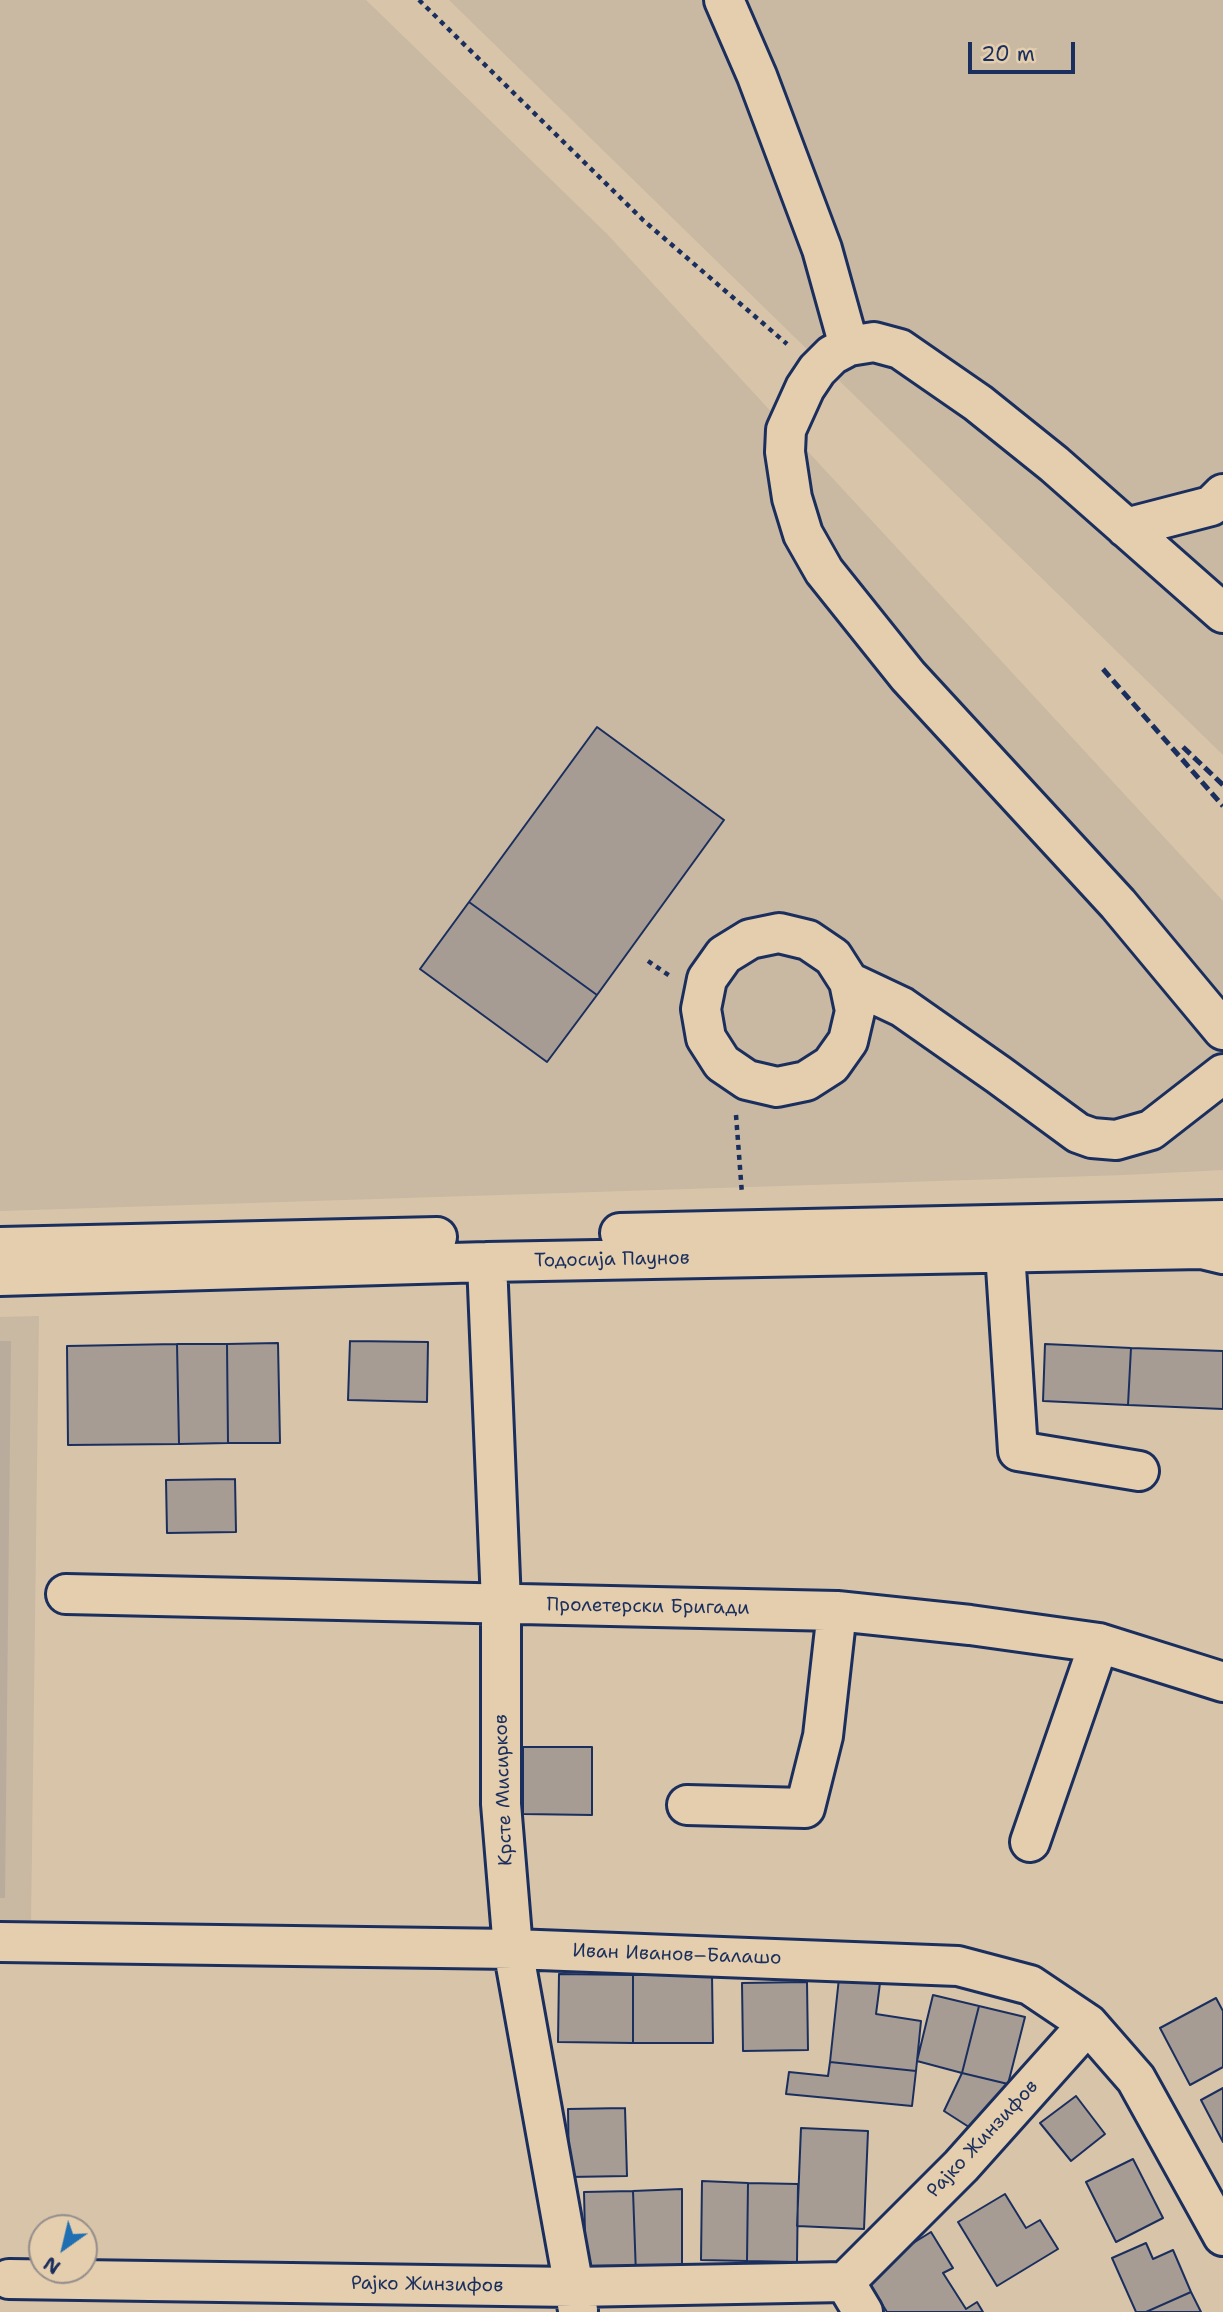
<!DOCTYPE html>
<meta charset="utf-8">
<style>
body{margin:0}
#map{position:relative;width:1223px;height:2312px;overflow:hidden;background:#d8c4a8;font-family:"Shantell Sans",sans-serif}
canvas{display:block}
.north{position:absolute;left:28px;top:2214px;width:70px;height:70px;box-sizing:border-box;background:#e4cead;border:2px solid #948e8d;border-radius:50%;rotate:214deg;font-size:19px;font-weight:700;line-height:28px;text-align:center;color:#1b2f5e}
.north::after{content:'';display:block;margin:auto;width:24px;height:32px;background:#1f6fb2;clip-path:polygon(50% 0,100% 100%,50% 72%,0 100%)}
.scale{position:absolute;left:968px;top:42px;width:107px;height:32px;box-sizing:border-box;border:4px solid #1b2f5e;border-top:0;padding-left:9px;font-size:21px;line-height:24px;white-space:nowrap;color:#1b2f5e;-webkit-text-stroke:5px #e4cead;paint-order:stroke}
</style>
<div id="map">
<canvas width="1223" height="2312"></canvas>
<div class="north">N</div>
<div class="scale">20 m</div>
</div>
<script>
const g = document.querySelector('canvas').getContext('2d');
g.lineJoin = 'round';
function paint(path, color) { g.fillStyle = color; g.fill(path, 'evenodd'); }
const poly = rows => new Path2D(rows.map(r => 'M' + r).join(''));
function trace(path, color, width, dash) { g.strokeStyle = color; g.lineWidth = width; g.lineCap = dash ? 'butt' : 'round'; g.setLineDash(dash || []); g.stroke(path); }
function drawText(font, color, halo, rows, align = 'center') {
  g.font = font + ' "Shantell Sans",sans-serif'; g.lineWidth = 7; g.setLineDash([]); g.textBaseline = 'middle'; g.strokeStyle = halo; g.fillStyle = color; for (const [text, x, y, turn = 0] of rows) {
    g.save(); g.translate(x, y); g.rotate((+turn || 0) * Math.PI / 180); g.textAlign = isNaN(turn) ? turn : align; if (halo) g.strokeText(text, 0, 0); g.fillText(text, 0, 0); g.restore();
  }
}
paint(poly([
 [0,0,366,0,607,234,1223,901,1223,1170,1124,1175,0,1211],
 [449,0,1223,0,1223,756,1223,755],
 [39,1316,31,1922,0,1922,0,1317]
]), '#c9b8a2');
paint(poly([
 [0,1341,11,1341,5,1898,0,1898]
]), '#b9ac9c');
const building = poly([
 [597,727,724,820,597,995,469,902,597,727],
 [469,902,597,995,547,1062,420,969,469,902],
 [350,1341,428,1342,427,1402,348,1400,350,1341],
 [278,1343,280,1443,228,1443,227,1344,278,1343],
 [177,1344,179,1444,68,1445,67,1346,177,1344],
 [177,1344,227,1344,228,1443,179,1444,177,1344],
 [1045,1344,1131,1348,1128,1405,1043,1401,1045,1344],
 [1131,1348,1223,1351,1223,1409,1128,1405,1131,1348],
 [235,1479,236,1532,167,1533,166,1480,235,1479],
 [523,1747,592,1747,592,1815,523,1814,523,1747],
 [559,1974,633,1975,633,2043,558,2042,559,1974],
 [633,1975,712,1975,713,2043,633,2043,633,1975],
 [839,1978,880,1983,876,2014,921,2021,916,2071,830,2062,839,1978],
 [807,1982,808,2050,743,2051,742,1983,807,1982],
 [933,1995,979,2006,962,2073,917,2061,933,1995],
 [1216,1998,1223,2011,1223,2067,1190,2085,1160,2028,1216,1998],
 [979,2006,1025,2017,1008,2084,962,2073,979,2006],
 [830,2062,916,2071,912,2106,786,2094,789,2072,828,2076,830,2062],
 [962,2073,1008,2084,972,2129,944,2111,962,2073],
 [1223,2088,1223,2142,1201,2100,1223,2088],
 [1076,2096,1105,2134,1071,2161,1040,2123,1076,2096],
 [625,2108,627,2176,569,2177,568,2109,625,2108],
 [801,2128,868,2131,864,2229,797,2226,801,2128],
 [1133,2159,1163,2218,1116,2242,1086,2182,1133,2159],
 [702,2181,748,2183,747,2261,701,2260,702,2181],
 [748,2183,798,2184,797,2262,747,2261,748,2183],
 [682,2189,682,2275,636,2275,633,2191,682,2189],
 [633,2191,636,2275,586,2277,584,2192,633,2191],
 [1005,2194,1026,2228,1040,2220,1058,2249,997,2286,958,2222,1005,2194],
 [931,2232,953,2268,943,2273,966,2309,977,2302,983,2312,887,2312,863,2274,931,2232],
 [1146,2243,1153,2259,1173,2250,1191,2292,1146,2312,1136,2312,1112,2258,1146,2243],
 [1191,2292,1201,2312,1146,2312,1191,2292]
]);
paint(building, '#a69c94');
trace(building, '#1b2f5e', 2);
const minor = poly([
 [724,0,757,76,822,249,849,346],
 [1126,528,1211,506,1223,494],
 [1223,613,1054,464,978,403,900,349,874,342,849,346,832,355,817,370,805,388,786,430,785,452,792,498,803,534,824,571,908,676,1118,904,1223,1030],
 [849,982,855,1011,848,1041,831,1065,806,1081,777,1087,747,1080,722,1063,706,1038,701,1009,707,979,724,955,750,939,779,933,808,940,833,957,849,982,902,1007,999,1075,1078,1133,1092,1138,1116,1140,1151,1130,1223,1074],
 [620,1233,1223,1220],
 [0,1247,437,1237],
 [1005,1252,1018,1451,1139,1471],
 [487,1262,501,1603,501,1804,513,1949,578,2310],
 [0,1276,487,1262,1202,1249,1223,1254],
 [66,1594,837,1611,970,1625,1099,1643,1223,1682],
 [687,1805,805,1808,823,1736,837,1611],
 [1030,1842,1099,1643],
 [0,1942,513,1949,958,1966,1030,1985,1088,2024,1136,2079,1223,2236],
 [9,2279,573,2287,845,2282,961,2166,1088,2024],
 [845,2282,863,2312]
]);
trace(minor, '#1b2f5e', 44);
trace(poly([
 [419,0,643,220,787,344],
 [648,961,670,976],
 [736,1115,742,1194]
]), '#1b2f5e', 4.5, [5, 5]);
trace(minor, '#e4cead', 38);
trace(poly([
 [1103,669,1223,806],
 [1183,747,1223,785]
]), '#1b2f5e', 5, [10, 5]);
drawText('19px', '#1b2f5e', '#e4cead', [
 ["Тодосија Паунов",612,1260,-1],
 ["Пролетерски Бригади",648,1607,1],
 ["Крсте Мисирков",504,1790,-92],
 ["Иван Иванов–Балашо",677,1955,2],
 ["Рајко Жинзифов",983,2139,-47],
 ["Рајко Жинзифов",427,2285,1]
]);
</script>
